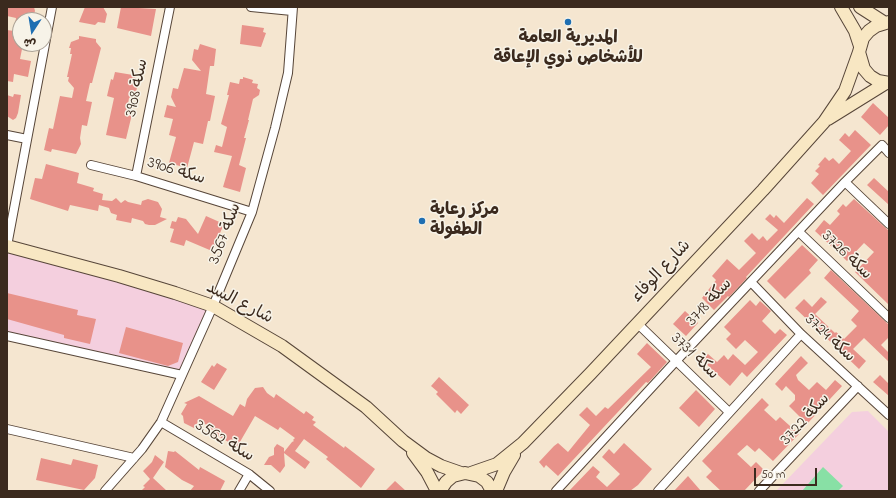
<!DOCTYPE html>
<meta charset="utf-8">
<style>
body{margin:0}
#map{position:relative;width:896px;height:498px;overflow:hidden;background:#f5e6d0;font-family:"Indie Flower","Playpen Sans Arabic",sans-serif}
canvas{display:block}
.frame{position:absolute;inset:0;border:8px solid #3b2a1e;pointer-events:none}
.north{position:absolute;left:12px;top:12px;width:40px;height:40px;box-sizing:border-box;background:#f7f3e8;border:1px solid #aca397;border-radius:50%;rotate:192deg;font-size:11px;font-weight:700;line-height:16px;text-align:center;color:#3b2a1e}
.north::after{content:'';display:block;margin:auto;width:14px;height:18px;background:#1f6fb2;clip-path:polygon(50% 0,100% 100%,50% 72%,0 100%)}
.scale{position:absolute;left:754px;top:468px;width:63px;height:18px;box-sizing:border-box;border:2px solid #3b2a1e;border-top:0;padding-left:5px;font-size:12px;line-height:14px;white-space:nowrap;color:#3b2a1e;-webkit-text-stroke:3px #f7f3e8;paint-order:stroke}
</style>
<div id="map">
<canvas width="896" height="498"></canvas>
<div class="frame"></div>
<div class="north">ش</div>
<div class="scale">50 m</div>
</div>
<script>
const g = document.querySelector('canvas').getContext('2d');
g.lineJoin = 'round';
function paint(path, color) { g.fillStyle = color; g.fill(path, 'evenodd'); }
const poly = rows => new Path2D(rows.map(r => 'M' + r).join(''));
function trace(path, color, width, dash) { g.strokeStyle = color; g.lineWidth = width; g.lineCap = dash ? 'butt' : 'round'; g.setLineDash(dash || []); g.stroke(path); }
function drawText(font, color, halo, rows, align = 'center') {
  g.font = font + ' "Indie Flower","Playpen Sans Arabic",sans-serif'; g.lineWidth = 3; g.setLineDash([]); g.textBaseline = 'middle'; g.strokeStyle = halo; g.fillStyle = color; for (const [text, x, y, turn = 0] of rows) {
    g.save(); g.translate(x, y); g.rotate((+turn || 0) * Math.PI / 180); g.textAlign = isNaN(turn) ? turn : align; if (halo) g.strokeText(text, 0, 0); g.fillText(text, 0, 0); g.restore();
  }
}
paint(poly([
 [7,246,213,306,182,375,7,336],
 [868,411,889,432,889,491,776,491,852,412]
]), '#f4cfde');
paint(poly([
 [823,467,843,486,838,491,802,491]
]), '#88e0a5');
paint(poly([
 [7,7,34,7,35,11,32,20,20,20,20,44,23,44,20,59,31,61,28,77,14,74,13,82,7,81,7,30,14,31,16,18,7,16],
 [85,7,103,7,107,14,105,23,98,22,95,25,79,22],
 [121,7,156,9,151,36,117,28],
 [242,25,264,28,263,32,266,33,261,47,240,44],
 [79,36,96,39,96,42,101,48,92,83,90,83,86,101,92,102,87,126,82,125,80,138,81,144,76,154,52,149,51,152,44,150,49,128,53,129,60,96,72,98,74,88,68,81,69,77,67,77,72,54,70,54,71,48,69,48,71,42,79,39],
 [200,44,216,49,214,66,210,66,206,94,215,96,210,121,208,121,203,144,194,142,187,168,169,163,176,137,169,135,173,119,164,117,167,105,176,107,171,97,173,88,178,89,184,68,201,71,192,60,194,49,198,50],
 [115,72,133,75,138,81,136,93,129,98,127,109,133,110,126,139,106,135,114,98,107,96,111,79,113,80],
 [243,77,253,80,252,83,258,84,257,88,260,90,259,95,253,99,248,120,249,120,244,138,246,138,239,165,246,168,240,192,223,187,232,156,214,152,216,145,222,147,227,127,221,124,229,95,227,95,230,82,239,84,240,79,243,79],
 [14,94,21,95,18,113,16,118,13,120,7,116,7,95,13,97],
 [873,103,889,118,889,125,880,135,861,117],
 [855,130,871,145,823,195,811,183,819,174,815,171,820,166,818,165,825,157,829,161,833,158,839,164,851,151,839,140,845,133,849,137],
 [46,164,79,173,77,183,94,188,93,191,103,194,102,200,112,201,116,198,121,203,125,200,128,202,141,205,142,201,148,199,158,202,162,209,160,217,167,219,155,225,149,225,145,224,143,221,132,218,131,223,116,220,117,215,111,213,109,208,99,205,98,211,70,205,68,211,30,199,35,178,42,179],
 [874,178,889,192,889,205,867,185],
 [807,198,814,204,746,277,747,278,729,297,728,296,714,310,702,298,716,280,712,276,727,259,739,270,756,253,744,241,752,233,759,240,763,236,767,241,778,230,765,219,770,214,774,218,776,215,784,223],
 [854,199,889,231,889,305,855,272,874,252,864,243,847,261,815,231,824,220,830,225,840,214,837,211,843,204,846,207],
 [206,216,224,224,212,251,186,240,184,246,170,242,174,229,170,228,172,221,176,222,178,217,186,219,198,234],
 [802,245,818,260,809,270,811,273,785,299,767,281],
 [831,270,889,325,889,337,881,345,889,353,889,362,864,338,853,349,866,361,859,369,795,308,804,299,812,307,821,297,827,302,815,314,835,333,836,332,844,339,857,326,851,320,859,311,824,278],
 [7,293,78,310,77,315,96,319,90,344,64,338,64,335,7,319],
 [750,300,756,306,760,301,771,311,762,321,775,334,780,329,787,335,747,377,742,372,730,386,702,360,708,354,717,362,724,355,728,360,733,354,745,365,758,352,745,340,736,349,726,339,731,334,724,327],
 [685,311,698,323,686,336,673,324],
 [126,327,183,343,178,362,168,366,119,353],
 [647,343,667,362,648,383,646,382,558,476,546,465,544,468,539,462,554,446,558,443,568,452,590,425,579,415,587,407,596,416,605,407,608,409,651,367,637,354],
 [801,356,808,363,796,375,798,380,809,390,817,382,826,390,835,380,842,386,807,424,789,406,795,400,795,395,786,386,782,391,775,384],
 [217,363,227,369,214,390,201,382,212,365,214,367],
 [880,375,889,384,889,396,873,382],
 [439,377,469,405,461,414,457,410,455,413,436,394,438,392,431,386],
 [263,387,267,393,274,398,276,394,304,414,306,411,314,417,312,420,316,422,313,425,344,448,345,446,375,469,361,488,326,459,328,457,304,439,295,451,310,462,305,469,284,453,285,466,280,473,271,465,264,465,269,457,274,455,274,448,277,444,284,448,284,452,292,442,294,441,293,440,295,438,280,427,278,430,255,416,237,447,218,436,214,436,211,428,199,420,194,428,184,423,183,416,181,414,187,404,184,403,199,396,233,416,240,404,245,407,247,399,255,388],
 [696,390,715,409,699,427,679,408],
 [762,398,769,405,764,410,776,421,780,417,799,434,773,461,759,448,755,452,747,445,737,454,751,467,756,462,764,470,744,491,721,491,706,477,712,471,702,461],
 [624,443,652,469,638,485,630,491,569,491,593,466,600,472,596,477,607,487,620,474,602,457,609,449,614,454],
 [168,451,174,452,175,451,199,470,200,467,225,481,220,491,190,491,194,486,182,480,165,467],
 [155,455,164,462,153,478,167,491,141,491,145,487,143,486,150,479,143,471,152,462],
 [41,458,71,465,73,459,98,465,95,478,84,490,36,480],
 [688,476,694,483,701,491,674,491],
 [395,481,406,491,385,491]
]), '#e8928a');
const street = poly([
 [251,7,292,11],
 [7,135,27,139],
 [91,165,136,176,252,212],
 [136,176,170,7],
 [845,182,889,224],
 [799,232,889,318],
 [7,246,52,7],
 [751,282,801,334,889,415],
 [638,324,729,412],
 [7,336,182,375],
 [161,422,249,474,270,491],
 [7,429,134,458],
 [105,491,142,449,161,422,213,306,252,212,275,128,288,73,293,7],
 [239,491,249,474],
 [556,491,676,361,845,182,882,145,889,153],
 [658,491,801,334],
 [759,491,858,386]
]);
const secondary = poly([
 [841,7,855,31,860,46],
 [860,7,885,23],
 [889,22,876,26,869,31,863,38,859,52,864,69,870,76,878,81,889,83],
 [828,119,886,83],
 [7,246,119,276,175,293,213,306,282,346,366,407,403,441,426,458,441,466,461,473],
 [413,453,427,472,437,491],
 [471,473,497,464,523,443,591,373,763,190,824,122,845,91,859,52],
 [440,491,446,482,453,476,465,473,479,476,487,482,492,491],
 [496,491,504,472,514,455]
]);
trace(street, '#574639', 10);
trace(secondary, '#574639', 14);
trace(street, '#fff', 8);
trace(secondary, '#f8e7c3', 12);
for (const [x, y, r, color] of [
 [568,22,4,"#1f6fb2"],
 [422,221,4,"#1f6fb2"]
]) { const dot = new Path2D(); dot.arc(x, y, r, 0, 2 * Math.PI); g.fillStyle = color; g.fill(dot); trace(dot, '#f7f3e8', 1.5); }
drawText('bold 17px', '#3b2a1e', '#f7f3e8', [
 ["المديرية العامة",568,39],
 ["للأشخاص ذوي الإعاقة",568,59],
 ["مركز رعاية",430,211,"left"],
 ["الطفولة",430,231,"left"]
]);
drawText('17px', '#3b2a1e', '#f7f3e8', [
 ["سكة 3908",138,88,-78],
 ["سكة 3906",176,172,17],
 ["سكة 3567",226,234,-69],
 ["سكة 3726",846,256,44],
 ["شارع الوفاء",662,272,-47],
 ["سكة 3718",710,303,-47],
 ["شارع السد",239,304,27],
 ["سكة 3724",829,339,43],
 ["سكة 3731",694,357,44],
 ["سكة 3722",806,420,-47],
 ["سكة 3562",224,442,31]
]);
</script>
